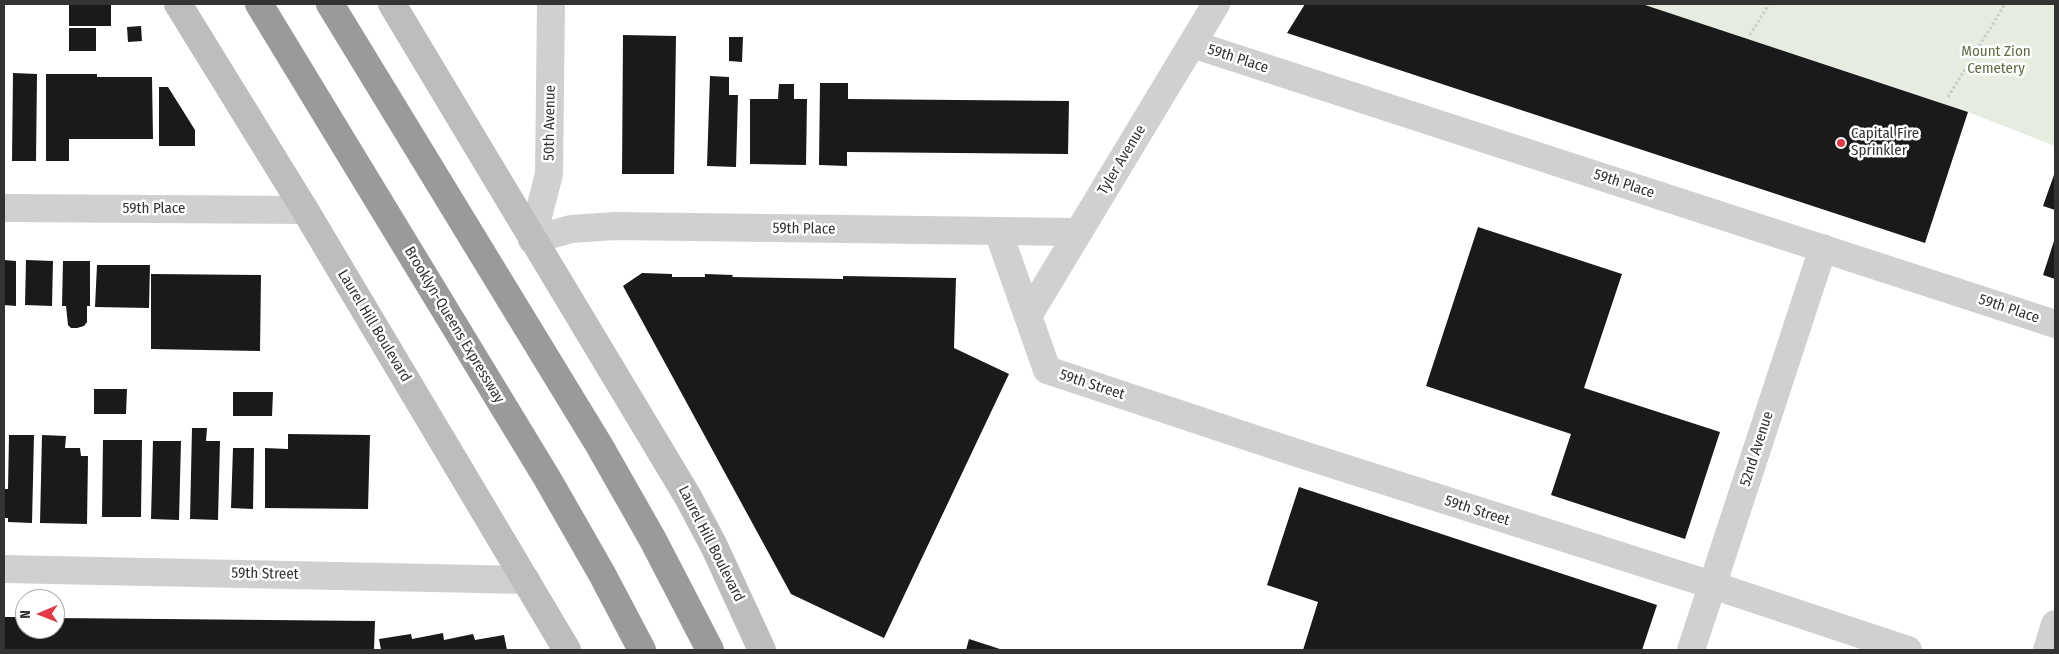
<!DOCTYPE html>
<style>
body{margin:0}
#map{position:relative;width:2059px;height:654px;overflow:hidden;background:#fff;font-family:"Fira Sans Condensed",sans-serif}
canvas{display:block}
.frame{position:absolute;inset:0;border:5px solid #333;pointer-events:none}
.north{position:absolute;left:15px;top:589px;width:50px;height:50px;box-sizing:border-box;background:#fff;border:1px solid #adadad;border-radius:50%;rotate:269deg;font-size:14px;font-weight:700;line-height:20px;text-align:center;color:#333}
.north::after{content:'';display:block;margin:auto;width:18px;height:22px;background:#e63946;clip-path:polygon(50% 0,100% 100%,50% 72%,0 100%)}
</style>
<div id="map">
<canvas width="2059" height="654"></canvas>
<div class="frame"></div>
<div class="north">N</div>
</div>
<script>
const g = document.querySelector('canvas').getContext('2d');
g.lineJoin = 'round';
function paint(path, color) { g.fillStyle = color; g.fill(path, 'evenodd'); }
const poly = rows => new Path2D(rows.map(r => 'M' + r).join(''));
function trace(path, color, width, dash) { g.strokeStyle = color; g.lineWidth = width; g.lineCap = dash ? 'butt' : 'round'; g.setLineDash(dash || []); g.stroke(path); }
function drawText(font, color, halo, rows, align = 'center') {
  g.font = font + ' "Fira Sans Condensed",sans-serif'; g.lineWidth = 5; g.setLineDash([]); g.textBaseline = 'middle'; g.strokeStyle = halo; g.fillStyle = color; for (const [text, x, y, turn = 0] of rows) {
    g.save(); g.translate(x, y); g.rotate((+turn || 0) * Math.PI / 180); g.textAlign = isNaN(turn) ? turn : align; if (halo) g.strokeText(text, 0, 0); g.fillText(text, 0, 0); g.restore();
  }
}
paint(poly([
 [1642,4,2055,4,2055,146,1968,112]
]), '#e6ecdf');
paint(poly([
 [69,4,111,4,111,26,69,26],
 [1305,4,1642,4,1968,112,1925,243,1287,33],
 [141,26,142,41,128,42,127,27],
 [69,28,96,28,96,51,69,51],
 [623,35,676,36,674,174,622,174],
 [729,37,743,37,742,62,729,61],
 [13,73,37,74,36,161,12,161],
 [46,74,97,74,97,77,152,77,153,139,69,139,69,161,46,161],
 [710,76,729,77,729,95,738,95,736,167,707,166],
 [820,83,848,83,848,99,1069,101,1068,154,847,152,847,166,819,165],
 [779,84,794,84,794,99,807,99,806,165,750,164,750,99,778,99],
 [159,87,168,87,195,130,195,146,159,146],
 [2055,172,2055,210,2043,206],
 [1478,227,1622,274,1584,388,1720,432,1685,539,1551,495,1571,434,1426,386],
 [2055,238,2055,279,2043,275],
 [4,260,16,261,16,306,4,305],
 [26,260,53,261,52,306,25,305],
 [63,261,90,261,90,306,87,306,87,322,84,326,77,328,71,328,68,325,66,306,62,306],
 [97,265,150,265,149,308,95,307],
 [642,273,672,274,672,277,705,277,705,274,733,275,732,277,843,279,843,276,956,278,954,348,1009,374,884,638,791,594,623,286],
 [151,274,261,275,260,351,151,349],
 [94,389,127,389,126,414,94,414],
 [233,392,273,392,272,416,233,416],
 [192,428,207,428,206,441,220,441,218,520,190,519],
 [288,434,370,435,368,509,265,508,265,448,288,449],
 [9,435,34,435,32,523,8,522,8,518,4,518,4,489,8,489],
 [42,435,66,436,65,448,80,448,81,456,88,456,87,524,40,523],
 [103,440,142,440,141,517,102,517],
 [153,441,181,441,179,520,151,519],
 [233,448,254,448,253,509,231,508],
 [1299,487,1657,605,1642,650,1303,650,1318,602,1267,585],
 [4,617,25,617,25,629,55,629,55,618,375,621,374,650,4,650],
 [443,633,444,640,473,634,475,640,504,635,507,650,381,650,379,639,411,634,412,639],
 [969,639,1003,650,966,650]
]), '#1a1a1a');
trace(poly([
 [1750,35,1769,4],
 [1948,97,2005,4]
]), '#cdcdcd', 3, [2.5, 2.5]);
trace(poly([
 [1192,44,2055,324],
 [4,208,305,210],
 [998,231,1047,370,1294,452,1712,585,1908,650],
 [532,240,571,229,615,226,1077,232],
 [532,240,549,174,551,4],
 [1028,316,1216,4],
 [4,569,526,580],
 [1691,650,1823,248],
 [2047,650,2055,624]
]), '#d0d0d0', 28);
trace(poly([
 [178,4,305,210,567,650],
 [392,4,688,497,714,546,762,650]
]), '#bdbdbd', 28);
trace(poly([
 [259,4,547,478,602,574,642,650],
 [330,4,599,445,653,540,710,650]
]), '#9a9a9a', 28);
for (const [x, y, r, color] of [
 [1841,143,5,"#e63946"]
]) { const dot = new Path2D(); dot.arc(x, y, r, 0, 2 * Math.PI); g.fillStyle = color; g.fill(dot); trace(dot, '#fff', 2); }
drawText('15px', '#56703f', '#fff', [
 ["Mount Zion",1996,52],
 ["Cemetery",1996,69]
]);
drawText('15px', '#333', '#fff', [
 ["59th Place",1238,59,18],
 ["50th Avenue",550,123,-89],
 ["Tyler Avenue",1122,160,-59],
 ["59th Place",1624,184,18],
 ["59th Place",154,209],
 ["59th Place",804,229,1],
 ["59th Place",2009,309,18],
 ["Brooklyn-Queens Expressway",454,325,59],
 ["Laurel Hill Boulevard",374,326,59],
 ["59th Street",1092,385,18],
 ["52nd Avenue",1757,449,-72],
 ["59th Street",1477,511,18],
 ["Laurel Hill Boulevard",711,544,63],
 ["59th Street",265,574,1]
]);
drawText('15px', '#333', '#fff', [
 ["Capital Fire",1851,134],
 ["Sprinkler",1851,151]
], 'left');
</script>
